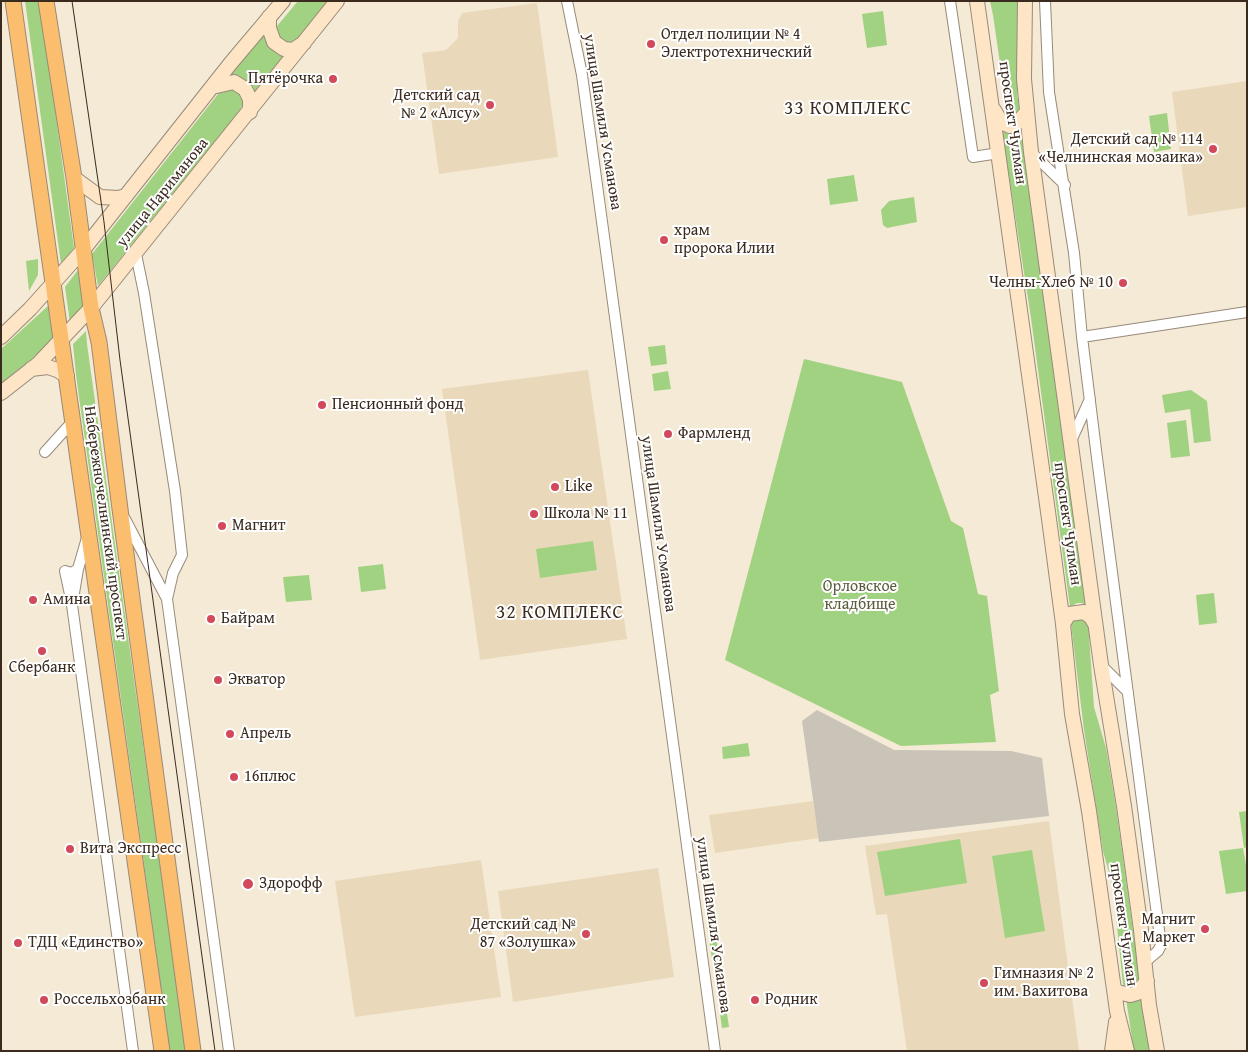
<!DOCTYPE html>
<meta charset="utf-8">
<style>
body{margin:0}
#map{position:relative;width:1248px;height:1052px;overflow:hidden;background:#f4ead5;font-family:"Gentium Book Plus",serif}
canvas{display:block}
.frame{position:absolute;inset:0;border:2px solid #3b2a1e;pointer-events:none}
</style>
<div id="map">
<canvas width="1248" height="1052"></canvas>
<div class="frame"></div>
</div>
<script>
const g = document.querySelector('canvas').getContext('2d');
g.lineJoin = 'round';
function paint(path, color) { g.fillStyle = color; g.fill(path, 'evenodd'); }
const poly = rows => new Path2D(rows.map(r => 'M' + r).join(''));
function trace(path, color, width, dash) { g.strokeStyle = color; g.lineWidth = width; g.lineCap = dash ? 'butt' : 'round'; g.setLineDash(dash || []); g.stroke(path); }
function drawText(font, color, halo, rows, align = 'center') {
  g.font = font + ' "Gentium Book Plus",serif'; g.lineWidth = 4; g.setLineDash([]); g.textBaseline = 'middle'; g.strokeStyle = halo; g.fillStyle = color; for (const [text, x, y, turn = 0] of rows) {
    g.save(); g.translate(x, y); g.rotate((+turn || 0) * Math.PI / 180); g.textAlign = isNaN(turn) ? turn : align; if (halo) g.strokeText(text, 0, 0); g.fillText(text, 0, 0); g.restore();
  }
}
paint(poly([
 [537,3,558,157,439,174,422,53,446,50,458,38,458,21,462,13],
 [1247,81,1247,207,1188,216,1172,92],
 [588,370,627,639,480,660,442,389],
 [813,801,819,838,715,853,709,815],
 [1049,821,1079,1051,907,1051,887,914,876,915,865,846],
 [481,860,501,997,355,1017,335,881],
 [658,868,674,977,513,1002,498,891]
]), '#e9d9ba');
paint(poly([
 [817,710,894,750,1011,751,1042,758,1049,816,819,842,802,721]
]), '#c9c3b8');
paint(poly([
 [25,1,40,1,74,248,61,264],
 [298,1,329,1,300,39,289,45,278,38,277,26],
 [990,1,1017,1,1017,95,1020,112,1014,117,1010,116,1007,112,993,15],
 [883,11,887,45,867,48,862,14],
 [265,33,265,40,272,49,281,54,288,55,256,98,247,82,235,76,227,78],
 [222,89,230,89,237,90,242,96,243,103,240,110,98,286,92,254],
 [1167,113,1171,149,1154,152,1149,116],
 [1022,125,1087,606,1082,603,1077,603,1070,607,1031,318,1002,130],
 [854,175,858,201,830,205,827,179],
 [914,197,917,222,887,228,883,225,881,210,889,201],
 [38,259,38,275,29,291,26,261],
 [78,270,83,308,70,323,65,287],
 [49,305,54,338,27,363,1,383,1,349],
 [86,331,87,344,186,1051,170,1051,76,375,73,344],
 [665,345,667,364,651,366,648,347],
 [804,359,902,382,951,521,963,528,978,594,987,596,999,691,990,695,996,742,901,746,725,660],
 [668,371,671,389,654,391,652,374],
 [1191,390,1207,401,1211,441,1194,443,1190,409,1165,413,1162,395],
 [1186,420,1190,456,1171,458,1167,423],
 [593,541,597,570,540,578,536,549],
 [383,564,386,589,361,592,358,567],
 [309,575,312,600,286,602,283,577],
 [1214,593,1217,623,1199,625,1196,595],
 [1078,617,1088,621,1094,707,1106,748,1116,807,1140,980,1137,985,1127,988,1123,985,1113,887,1103,851,1084,730,1071,624,1074,618],
 [748,743,750,756,723,759,722,747],
 [1247,811,1247,847,1244,848,1239,812],
 [960,839,967,883,885,896,877,852],
 [1243,848,1247,870,1247,891,1226,894,1219,851],
 [1032,850,1045,931,1005,938,992,856],
 [715,924,720,968,716,968,713,966,707,925],
 [721,974,729,1027,722,1028,715,978],
 [1126,999,1133,1001,1142,999,1151,1051,1134,1051]
]), '#a1d281');
const street = poly([
 [567,1,582,75,715,1051],
 [950,1,973,157,999,153],
 [1045,1,1049,92,1074,253,1082,337,1097,458,1161,945,1158,951,1145,962],
 [1031,152,1065,185],
 [136,254,144,293,175,491,182,555,173,573,167,599],
 [1082,337,1247,312],
 [1071,441,1090,399],
 [45,452,73,421],
 [125,519,167,599,229,1051],
 [87,538,78,569,72,605,133,1051],
 [71,599,65,571,72,573,78,569],
 [1101,665,1128,692]
]);
const secondary = poly([
 [977,1,1049,519,1063,624,1072,714,1089,811,1117,1011,1127,1051],
 [1025,1,1024,79,1031,152,1101,665,1124,806,1141,930,1149,1005,1157,1051],
 [269,17,269,28,274,42,284,49,293,50,304,43],
 [212,87,234,82,245,89,250,99,250,112],
 [994,110,1001,122,1010,126,1018,122,1027,112],
 [74,178,100,197,118,198,126,196],
 [1,337,30,309,83,250,230,64,283,1],
 [31,369,48,367,57,370,67,376],
 [1,393,38,364,91,308,337,1],
 [1063,624,1069,614,1084,612,1091,617,1095,624],
 [1114,988,1117,992,1130,995,1137,993,1147,981],
 [1112,1051,1116,1022]
]);
const primary = poly([
 [13,1,162,1051],
 [46,1,74,178,91,308,99,342,120,509,193,1051]
]);
trace(street, '#988a7a', 12);
trace(secondary, '#988a7a', 16);
trace(primary, '#988a7a', 17);
trace(street, '#fff', 10);
trace(secondary, '#fde5c5', 14);
trace(primary, '#fbbd6e', 15);
trace(poly([
 [72,1,104,222,120,360,215,1051]
]), '#3b2a1e', 1);
for (const [x, y, r, color] of [
 [651,44,5,"#d1495b"],
 [333,79,5,"#d1495b"],
 [490,105,5,"#d1495b"],
 [1213,149,5,"#d1495b"],
 [664,240,5,"#d1495b"],
 [1123,283,5,"#d1495b"],
 [322,405,5,"#d1495b"],
 [668,434,5,"#d1495b"],
 [555,487,5,"#d1495b"],
 [534,514,5,"#d1495b"],
 [222,526,5,"#d1495b"],
 [33,600,5,"#d1495b"],
 [211,619,5,"#d1495b"],
 [42,651,5,"#d1495b"],
 [218,680,5,"#d1495b"],
 [230,734,5,"#d1495b"],
 [234,777,5,"#d1495b"],
 [70,849,5,"#d1495b"],
 [248,884,6,"#d1495b"],
 [1205,929,5,"#d1495b"],
 [586,934,5,"#d1495b"],
 [18,943,5,"#d1495b"],
 [984,983,5,"#d1495b"],
 [44,1000,5,"#d1495b"],
 [755,1000,5,"#d1495b"]
]) { const dot = new Path2D(); dot.arc(x, y, r, 0, 2 * Math.PI); g.fillStyle = color; g.fill(dot); trace(dot, '#fff', 2); }
drawText('16px', '#3b2a1e', '#fff', [
 ["Отдел полиции № 4",661,35],
 ["Электротехнический",661,53],
 ["Пятёрочка",323,79,"right"],
 ["Детский сад",480,96,"right"],
 ["№ 2 «Алсу»",480,114,"right"],
 ["Детский сад № 114",1203,140,"right"],
 ["«Челнинская мозаика»",1203,158,"right"],
 ["храм",674,231],
 ["пророка Илии",674,249],
 ["Челны-Хлеб № 10",1113,283,"right"],
 ["Пенсионный фонд",332,405],
 ["Фармленд",678,434],
 ["Like",565,487],
 ["Школа № 11",544,514],
 ["Магнит",232,526],
 ["Амина",43,600],
 ["Байрам",221,619],
 ["Сбербанк",42,668,"center"],
 ["Экватор",228,680],
 ["Апрель",240,734],
 ["16плюс",244,777],
 ["Вита Экспресс",80,849],
 ["Здорофф",259,884],
 ["Магнит",1195,920,"right"],
 ["Маркет",1195,938,"right"],
 ["Детский сад №",576,925,"right"],
 ["87 «Золушка»",576,943,"right"],
 ["ТДЦ «Единство»",28,943],
 ["Гимназия № 2",994,974],
 ["им. Вахитова",994,992],
 ["Россельхозбанк",54,1000],
 ["Родник",765,1000]
], 'left');
drawText('16px', '#3b2a1e', '#fff', [
 ["улица Шамиля Усманова",602,122,81],
 ["проспект Чулман",1012,123,82],
 ["улица Нариманова",163,193,-51],
 ["Набережночелнинский проспект",105,523,82],
 ["улица Шамиля Усманова",658,524,82],
 ["проспект Чулман",1067,524,82],
 ["улица Шамиля Усманова",713,925,82],
 ["проспект Чулман",1123,925,82]
]);
drawText('16px', '#5a5c3c', '#fff', [
 ["Орловское",860,587],
 ["кладбище",860,605]
]);
g.letterSpacing = '1px';
drawText('19px', '#3b2a1e', '#fff', [
 ["33 КОМПЛЕКС",848,109],
 ["32 КОМПЛЕКС",560,613]
]);
g.letterSpacing = '0px';
</script>
